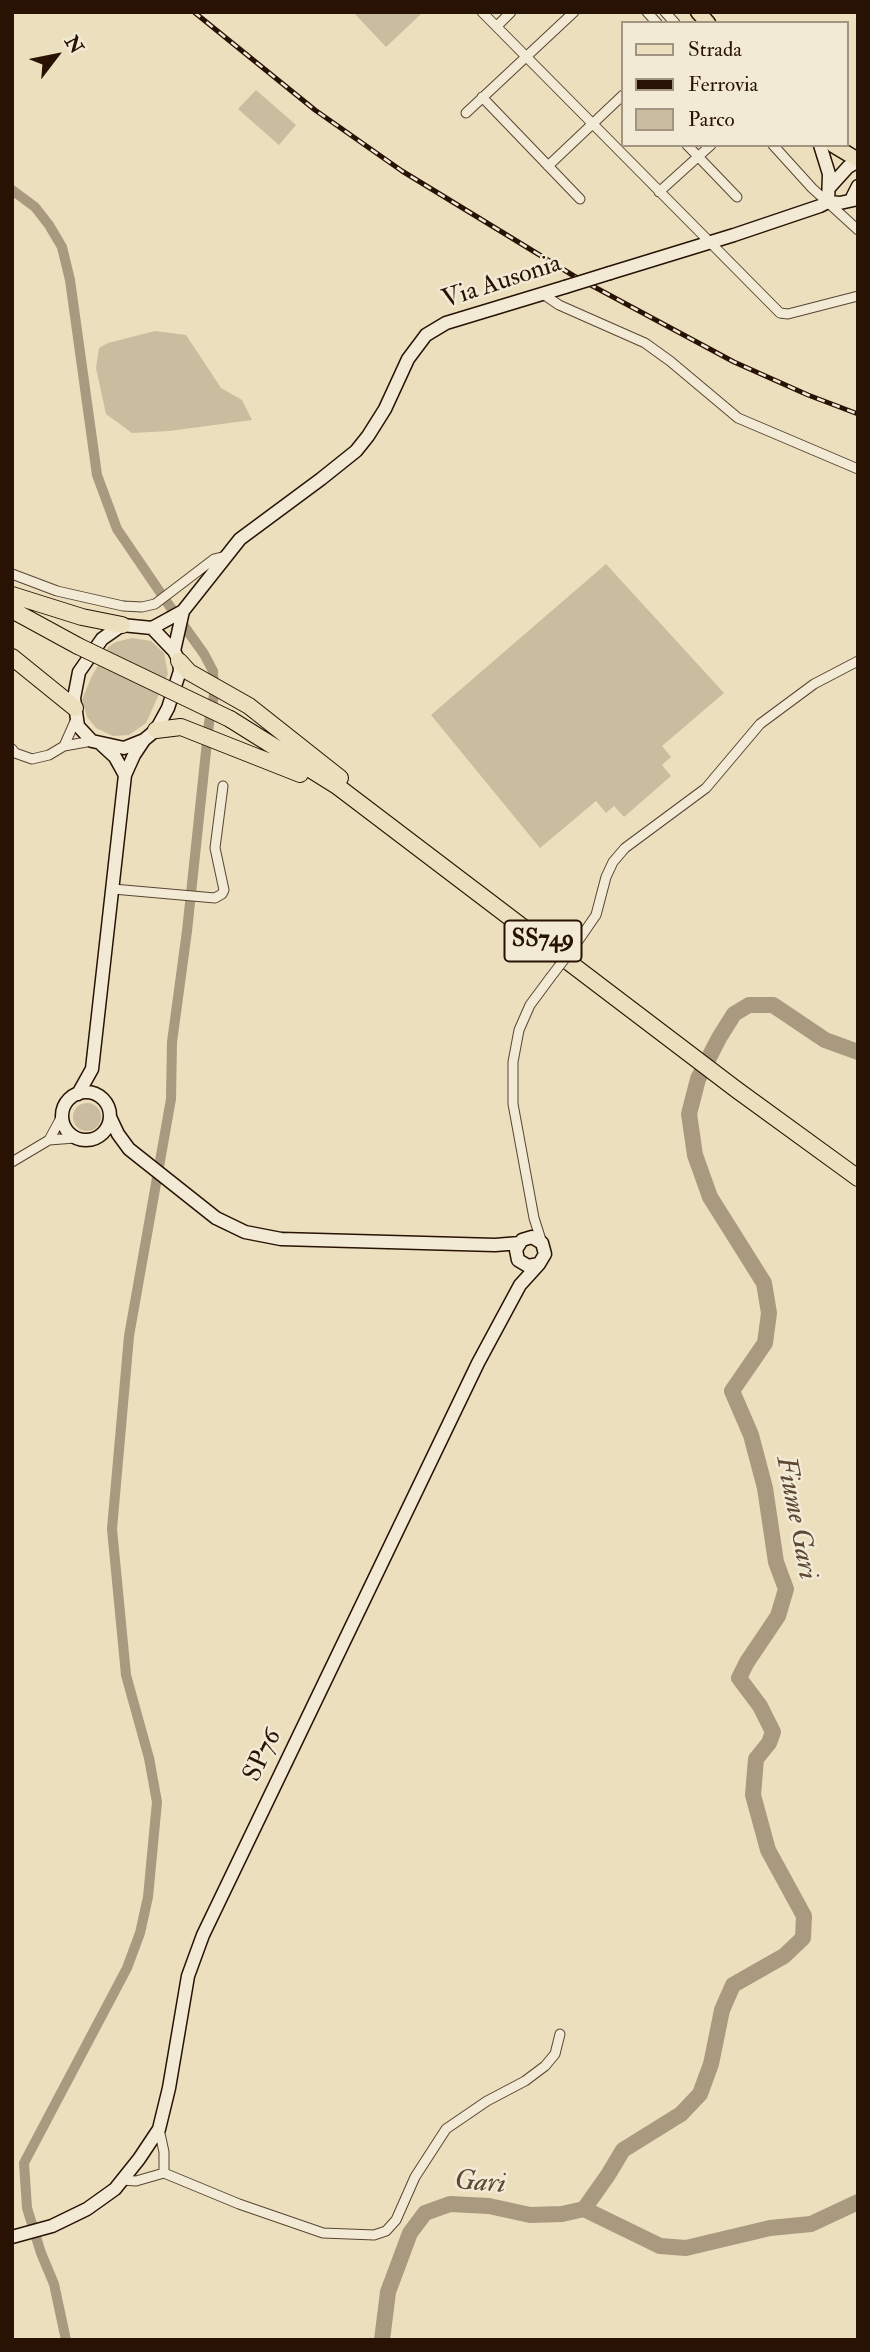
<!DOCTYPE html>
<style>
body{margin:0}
#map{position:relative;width:870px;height:2352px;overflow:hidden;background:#ebdfbe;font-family:"IM FELL Double Pica",serif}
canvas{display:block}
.frame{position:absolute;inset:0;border:14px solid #281203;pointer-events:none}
.legend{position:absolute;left:621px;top:21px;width:228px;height:126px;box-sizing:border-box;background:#f2ead5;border:2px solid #a19481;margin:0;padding:9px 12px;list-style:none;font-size:21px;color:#281203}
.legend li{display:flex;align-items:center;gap:14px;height:35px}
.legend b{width:35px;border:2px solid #a19481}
.north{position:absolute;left:21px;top:21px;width:70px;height:70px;-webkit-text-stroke:5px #f2ead5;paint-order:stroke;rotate:58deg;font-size:19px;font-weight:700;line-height:28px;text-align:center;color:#281203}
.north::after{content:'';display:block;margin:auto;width:24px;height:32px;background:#281203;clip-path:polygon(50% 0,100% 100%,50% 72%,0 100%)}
</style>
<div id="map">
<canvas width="870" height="2352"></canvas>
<div class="frame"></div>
<ul class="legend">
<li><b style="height:9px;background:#ebdfbe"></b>Strada</li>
<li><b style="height:9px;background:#281203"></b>Ferrovia</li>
<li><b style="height:19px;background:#cabc9e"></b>Parco</li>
</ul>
<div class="north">N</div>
</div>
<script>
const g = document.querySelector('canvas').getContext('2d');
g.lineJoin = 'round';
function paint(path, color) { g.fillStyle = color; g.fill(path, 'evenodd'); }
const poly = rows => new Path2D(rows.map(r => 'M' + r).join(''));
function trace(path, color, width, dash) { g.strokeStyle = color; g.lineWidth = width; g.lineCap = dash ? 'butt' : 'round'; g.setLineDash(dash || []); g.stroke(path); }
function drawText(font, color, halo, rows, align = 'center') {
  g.font = font + ' "IM FELL Double Pica",serif'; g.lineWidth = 5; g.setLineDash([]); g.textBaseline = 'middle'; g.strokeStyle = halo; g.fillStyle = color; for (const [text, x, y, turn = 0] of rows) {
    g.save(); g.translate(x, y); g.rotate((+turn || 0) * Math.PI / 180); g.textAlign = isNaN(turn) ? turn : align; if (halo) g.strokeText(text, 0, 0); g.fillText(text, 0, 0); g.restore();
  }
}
paint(poly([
 [353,12,423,12,386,47],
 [256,90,296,125,279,145,238,109],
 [155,331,186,335,221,388,242,400,252,420,169,431,132,433,106,414,96,368,99,348,108,343],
 [606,564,724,693,662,746,671,757,662,765,671,776,624,817,614,806,606,813,596,801,540,848,431,715],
 [132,638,151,641,164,653,168,674,146,723,129,735,113,736,96,728,87,717,82,700,91,678,108,647,116,642],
 '73 1117a14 14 0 1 1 28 0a14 14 0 1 1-28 0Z'
]), '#cabc9e');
trace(poly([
 [12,190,35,207,49,225,62,247,70,280,97,475,117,529,162,595],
 [166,601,174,612],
 [66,2340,54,2284,41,2253,27,2208,24,2163,127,1968,140,1933,148,1897,157,1802,149,1758,126,1675,112,1529,129,1336,171,1099,172,1042,187,931,209,723,214,695,213,671,204,654,184,626]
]), '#a9997e', 10);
trace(poly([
 [584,2209,608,2175,623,2150,681,2114,700,2094,711,2064,722,2010,733,1985,784,1956,803,1938,804,1916,768,1850,753,1795,756,1759,769,1743,773,1732,760,1706,739,1678,747,1662,778,1616,786,1589,776,1562,765,1488,751,1435,732,1391,765,1343,769,1313,764,1283,710,1197,695,1155,689,1114,698,1079,719,1038,734,1014,749,1005,773,1005,825,1040,858,1052],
 [584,2209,660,2246,686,2248,770,2228,811,2224,858,2202],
 [382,2340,388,2292,410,2233,425,2213,450,2204,489,2206,530,2215,562,2214,584,2209]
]), '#a9997e', 16);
const street = poly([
 [482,12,780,313,788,314,858,296],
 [647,12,657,23],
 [665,12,675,23],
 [497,26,511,12],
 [482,97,580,199],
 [466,113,574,12],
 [687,145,737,197],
 [773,145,812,188,858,230],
 [548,166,623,95],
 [659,192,711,145],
 [543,294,559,305,645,343,670,361,738,418,858,469],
 [12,574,57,591,123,606,142,607,155,604,214,559,226,556],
 [64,746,76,719],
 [12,749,15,753,32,759,49,755,64,746,92,741],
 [113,889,215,898,222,894,224,890,215,848,223,786],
 [576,944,596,915,606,877,613,862,625,848,706,788,760,724,814,684,858,661],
 [49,1140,62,1116],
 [12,1162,49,1140,75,1138],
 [542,1243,534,1218,513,1104,513,1062,519,1030,530,1005,550,978],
 [164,2173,239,2204,323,2233,374,2235,386,2231,396,2220,415,2177,446,2129,487,2101,525,2081,545,2066,555,2054,560,2034],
 [122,2180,136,2181,164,2173,164,2152,159,2129]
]);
const secondary = poly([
 [820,145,829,174,828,202],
 [829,188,848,167,858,161],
 [851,200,858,186],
 [610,273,734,235,820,206,828,202,840,203,858,199],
 [122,625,152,628,174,651,179,661,180,671,168,708,156,730,144,740,124,748,92,741,78,726,74,698,79,672,102,639,122,625],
 [152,628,183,611,240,539,321,479,356,451,368,436,385,409,408,359,426,335,446,323,565,287],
 [174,651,183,611],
 [102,745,115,757,125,775],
 '62 1116a24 24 0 1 1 48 0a24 24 0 1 1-48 0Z',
 [78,1094,92,1069,125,775,134,755,144,740],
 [110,1117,118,1134,129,1149,216,1218,245,1232,281,1239,495,1245,520,1243],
 [12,2237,52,2226,87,2209,115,2189,139,2159,159,2129,169,2088,188,1976,203,1935,478,1363,520,1285,539,1264,545,1254,542,1243,532,1237,522,1240,516,1250,518,1260,528,1266,539,1264]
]);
const primary = poly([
 [698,12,708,23],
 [833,145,858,160]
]);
const highway = poly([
 [12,595,82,617,122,625],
 [12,610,78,646],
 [12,657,75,708],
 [179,661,189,672,249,706,340,778],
 [230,719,337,786,737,1090,858,1178],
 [156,730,181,727,300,774]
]);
trace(street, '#594532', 11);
trace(secondary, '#281203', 15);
trace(primary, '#281203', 17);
trace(highway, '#281203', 18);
trace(street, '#f2ead5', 9);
trace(secondary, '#f2ead5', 12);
trace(primary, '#ebdfbe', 14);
trace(highway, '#ebdfbe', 16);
const rail = poly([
 [194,12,315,110,402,171,574,276,734,362,808,395,858,414]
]);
trace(rail, '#281203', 5);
trace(rail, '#f2ead5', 2.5, [8]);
const streetBridge = poly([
 [550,978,576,944]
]);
const secondaryBridge = poly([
 [565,287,610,273]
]);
const highwayBridge = poly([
 [78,646,230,719]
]);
trace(streetBridge, '#594532', 11, []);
trace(secondaryBridge, '#281203', 15, []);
trace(highwayBridge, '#281203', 18, []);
trace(streetBridge, '#f2ead5', 9);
trace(secondaryBridge, '#f2ead5', 12);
trace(highwayBridge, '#ebdfbe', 16);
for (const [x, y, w] of [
 [543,941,77]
]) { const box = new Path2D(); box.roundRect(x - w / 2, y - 20.5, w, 41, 5); g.fillStyle = '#f2ead5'; g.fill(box); trace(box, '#281203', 2); }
drawText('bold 24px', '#281203', null, [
 ["SS749",543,941]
]);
drawText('26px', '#281203', '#f2ead5', [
 ["Via Ausonia",502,283,-18],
 ["SP76",264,1756,-64]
]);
drawText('italic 28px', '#5c4834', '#f2ead5', [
 ["Fiume Gari",795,1518,79],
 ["Gari",480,2184,4]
]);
</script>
